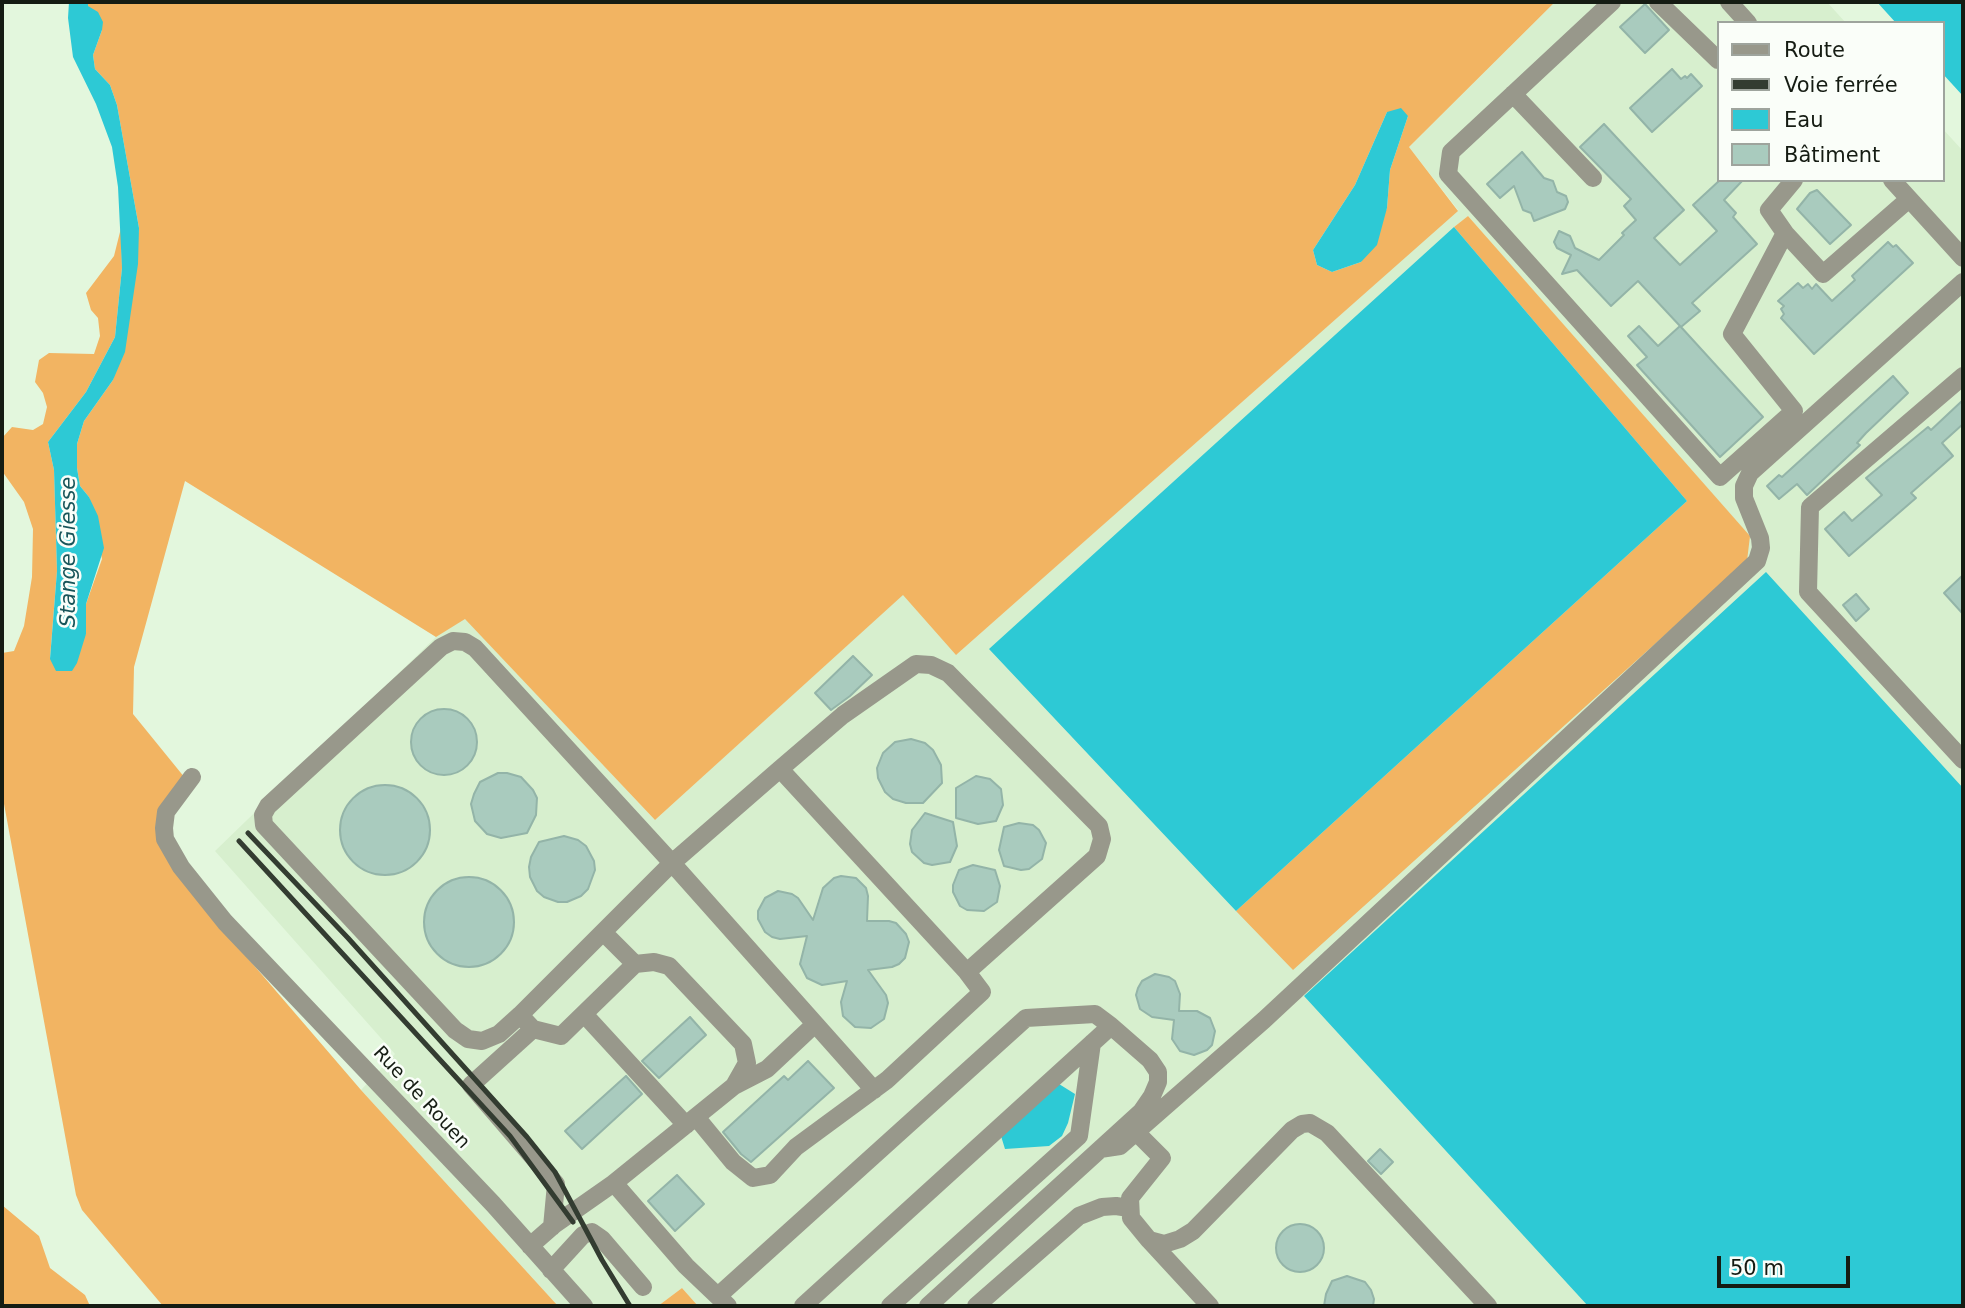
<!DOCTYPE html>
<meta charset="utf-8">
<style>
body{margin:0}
#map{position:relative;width:1965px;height:1308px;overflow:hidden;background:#e3f7dd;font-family:"DejaVu Sans",sans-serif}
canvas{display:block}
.frame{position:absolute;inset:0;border:4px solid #151c13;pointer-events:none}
.legend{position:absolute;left:1717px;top:21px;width:228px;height:161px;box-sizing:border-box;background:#fafef9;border:2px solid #9ea49d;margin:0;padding:9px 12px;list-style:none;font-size:21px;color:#151c13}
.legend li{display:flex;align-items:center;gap:14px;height:35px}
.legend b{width:35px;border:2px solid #9ea49d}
.scale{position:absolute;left:1717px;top:1256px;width:133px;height:32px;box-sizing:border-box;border:4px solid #151c13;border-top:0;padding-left:9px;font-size:21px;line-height:24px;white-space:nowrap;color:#151c13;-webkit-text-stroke:5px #fafef9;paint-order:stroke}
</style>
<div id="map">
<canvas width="1965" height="1308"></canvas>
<div class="frame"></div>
<ul class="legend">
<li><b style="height:9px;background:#98988b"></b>Route</li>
<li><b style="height:9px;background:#333c31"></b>Voie ferrée</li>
<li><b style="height:19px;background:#2dc9d5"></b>Eau</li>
<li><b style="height:19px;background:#a9cbbe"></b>Bâtiment</li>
</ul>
<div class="scale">50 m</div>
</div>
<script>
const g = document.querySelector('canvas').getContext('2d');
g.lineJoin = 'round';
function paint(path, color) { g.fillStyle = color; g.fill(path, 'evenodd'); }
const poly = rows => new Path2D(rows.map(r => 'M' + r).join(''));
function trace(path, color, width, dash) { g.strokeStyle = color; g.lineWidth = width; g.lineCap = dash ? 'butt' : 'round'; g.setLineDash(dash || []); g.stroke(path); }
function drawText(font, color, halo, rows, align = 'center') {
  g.font = font + ' "DejaVu Sans",sans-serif'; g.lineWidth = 5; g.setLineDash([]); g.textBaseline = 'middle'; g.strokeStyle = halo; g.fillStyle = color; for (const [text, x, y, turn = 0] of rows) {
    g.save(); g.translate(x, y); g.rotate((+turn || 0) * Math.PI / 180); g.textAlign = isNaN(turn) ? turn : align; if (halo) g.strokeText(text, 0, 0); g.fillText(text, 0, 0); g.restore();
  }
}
paint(poly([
 [1555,2,1827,2,1846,23,1718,23,1718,180,1942,180,1942,128,1963,151,1963,1306,698,1306,682,1288,658,1306,558,1306,361,1090,395,1054,215,851,436,637,465,618,655,820,903,594,957,654,1458,210,1409,147],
 [1468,216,1713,495,1750,536,1454,227]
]), '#d7efce');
paint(poly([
 [88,2,1555,2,1409,147,1458,211,956,655,903,595,655,820,465,619,436,637,185,481,134,667,133,714,185,778,157,819,233,941,361,1090,558,1306,163,1306,82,1210,76,1195,2,793,2,653,14,651,24,626,32,577,33,529,24,502,2,471,2,438,12,427,33,430,43,424,47,407,43,393,35,382,39,360,49,353,94,354,100,336,98,318,91,310,86,293,114,256,121,228,122,268,115,337,86,392,48,442,54,470,57,571,50,658,86,634,86,604,102,559,89,497,80,486,77,468,77,444,84,421,113,380,139,228,117,105,110,85,95,69,93,55,102,30,88,6],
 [1387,112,1408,116,1390,170,1387,208,1361,262,1332,272,1317,265,1313,250,1355,185],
 [1468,216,1750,536,1747,561,1293,970,1236,911,1687,501,1454,227],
 [2,1205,39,1236,50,1268,85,1295,90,1306,2,1306],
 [682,1288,698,1306,658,1306]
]), '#f2b462');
paint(poly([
 [69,2,88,2,88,6,98,12,103,22,102,30,93,55,95,69,110,85,117,105,139,228,138,264,125,352,113,380,84,421,77,444,77,468,80,486,89,497,98,516,104,548,86,604,86,634,77,663,72,671,56,671,50,659,57,571,54,470,48,442,86,392,115,337,122,268,118,187,112,147,96,104,73,57,68,18],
 [1877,2,1963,2,1963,96,1942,73,1942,23,1896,23],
 [1401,108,1408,116,1390,170,1387,208,1377,245,1361,262,1332,272,1317,265,1313,250,1355,185,1387,112],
 [1454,227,1687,501,1236,911,989,649],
 [1766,572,1963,788,1963,1306,1588,1306,1304,996],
 [1059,1084,1075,1094,1068,1123,1062,1136,1049,1146,1005,1149,1001,1136]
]), '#2dc9d5');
const building = poly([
 [1645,4,1669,30,1645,53,1620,27,1645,4],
 [1672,69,1681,79,1685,76,1687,78,1691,74,1702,86,1652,132,1630,108,1672,69],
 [1604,124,1684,210,1654,238,1680,265,1717,231,1693,205,1720,180,1743,180,1724,200,1736,213,1733,217,1757,244,1692,303,1700,311,1681,327,1763,417,1720,457,1637,365,1647,357,1628,336,1639,326,1658,346,1680,326,1638,281,1611,306,1577,270,1562,274,1571,255,1557,248,1554,242,1559,231,1570,236,1575,248,1599,260,1624,235,1622,233,1636,220,1624,206,1631,199,1580,147,1604,124],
 [1522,152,1544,178,1553,181,1557,192,1566,196,1568,202,1565,209,1534,221,1531,213,1523,210,1514,186,1500,198,1487,184,1522,152],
 [1817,190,1851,225,1830,244,1797,209,1810,193,1817,190],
 [1888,242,1893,247,1896,245,1913,263,1814,354,1781,318,1784,314,1781,309,1784,306,1778,301,1798,283,1803,288,1808,284,1812,289,1816,284,1832,301,1855,280,1852,276,1888,242],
 [1893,376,1908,393,1866,433,1857,443,1860,445,1807,495,1797,484,1779,499,1767,486,1779,475,1782,477,1893,376],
 [1963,400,1963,424,1942,443,1953,456,1911,493,1916,498,1849,556,1825,529,1844,512,1852,521,1882,495,1866,478,1928,427,1931,430,1963,400],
 [1963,575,1963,614,1944,593,1963,575],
 [1856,594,1869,609,1856,621,1843,605,1856,594],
 [853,656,872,675,850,696,831,710,815,693,853,656],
 '411 742a33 33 0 1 1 66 0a33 33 0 1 1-66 0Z',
 [911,739,925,743,933,750,941,765,942,783,923,803,906,803,893,799,885,792,878,778,877,768,883,753,895,742,911,739],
 [498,773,507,773,521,777,533,790,537,798,536,815,527,833,501,838,487,834,475,821,471,804,474,794,480,782,498,773],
 [976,776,990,779,1001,789,1003,805,996,821,978,824,956,818,956,788,976,776],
 '340 830a45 45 0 1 1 90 0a45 45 0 1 1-90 0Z',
 [925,813,953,822,957,846,950,862,932,865,924,863,912,852,910,844,912,830,925,813],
 [1019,823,1033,825,1039,830,1046,843,1042,859,1029,869,1021,870,1004,866,999,850,1004,827,1019,823],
 [564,836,578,840,586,846,594,861,595,870,588,889,581,896,567,902,558,902,544,897,537,891,530,877,529,867,531,857,539,842,564,836],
 [973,865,995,870,1000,886,997,902,984,911,967,910,960,906,953,892,953,885,959,870,973,865],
 [841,876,856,878,866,888,868,896,867,921,889,921,896,923,906,934,909,942,905,958,899,964,892,967,868,970,886,995,888,1003,884,1019,871,1028,855,1027,843,1016,841,1002,847,981,822,985,807,978,800,964,807,936,780,939,772,937,765,932,758,919,758,911,765,898,778,891,792,894,798,898,813,920,823,888,834,878,841,876],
 '424 922a45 45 0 1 1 90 0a45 45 0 1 1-90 0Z',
 [1155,974,1169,977,1175,981,1180,994,1179,1011,1197,1011,1210,1018,1215,1031,1212,1045,1207,1050,1194,1055,1180,1051,1172,1039,1174,1020,1152,1017,1140,1009,1136,995,1138,988,1142,981,1155,974],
 [690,1017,706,1035,659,1078,642,1061,690,1017],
 [808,1061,834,1088,751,1162,741,1154,723,1132,784,1076,788,1080,808,1061],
 [626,1076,642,1094,582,1149,565,1131,626,1076],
 [1380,1149,1393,1162,1381,1174,1368,1161,1380,1149],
 [677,1175,704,1204,675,1231,648,1201,677,1175],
 '1276 1248a24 24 0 1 1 48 0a24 24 0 1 1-48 0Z',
 [1347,1276,1365,1282,1371,1290,1374,1299,1373,1306,1324,1306,1326,1294,1332,1281,1347,1276]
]);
paint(building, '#a9cbbe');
trace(building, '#93b4a8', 2);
trace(poly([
 [1612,2,1451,152,1448,174,1720,477,1794,411,1732,334,1785,233,1769,210,1794,180],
 [1658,2,1718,60],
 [1729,2,1748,23],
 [1513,94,1593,178],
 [1892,180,1963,258],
 [1785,233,1823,274,1909,199],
 [1963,376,1810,507,1808,592,1963,760],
 [780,769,967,972,1097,856,1102,839,1099,826,948,673,931,665,916,664,843,715,780,769,672,863,874,1090],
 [192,777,166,812,164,828,165,839,181,867,225,922,493,1204,584,1306],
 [603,932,635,964],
 [584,1014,686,1125],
 [520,1015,672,863,475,648,465,642,453,641,441,647,268,806,263,815,264,825,455,1030,468,1039,482,1041,499,1034,520,1015,533,1029],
 [734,1086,767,1069,815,1024],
 [696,1117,733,1162,753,1178,770,1175,796,1147,887,1080,982,992,967,972],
 [1136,1132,1162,1158,1130,1198,1131,1218,1149,1240,1164,1244,1180,1239,1193,1231,1292,1130,1302,1124,1310,1123,1327,1133,1488,1306],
 [1100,1149,1120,1146,1264,1020,1757,561,1761,548,1760,538,1744,498,1744,486,1750,473,1963,282],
 [552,1227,556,1184,471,1085,533,1029,561,1036,635,964,654,962,669,966,743,1044,747,1063,734,1086,614,1183],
 [1149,1240,1210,1306],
 [530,1246,554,1225,614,1183,686,1266,728,1306],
 [551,1270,583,1235,592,1232,602,1239,643,1287],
 [718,1296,1026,1018,1095,1014,1111,1026],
 [803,1306,1111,1026,1150,1060,1158,1072,1158,1082,1152,1096,1141,1112,928,1306],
 [890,1306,1079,1136,1092,1043],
 [976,1306,1079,1216,1102,1207,1116,1206,1129,1208]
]), '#98988b', 18);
trace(poly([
 [248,833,348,938,527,1137,555,1172,602,1260,630,1306],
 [239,841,510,1136,573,1222]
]), '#333c31', 5);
drawText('19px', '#151c13', '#fafef9', [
 ["Rue de Rouen",421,1098,47]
]);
drawText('italic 21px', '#18555a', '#fafef9', [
 ["Stange Giesse",70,552,-90]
]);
</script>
